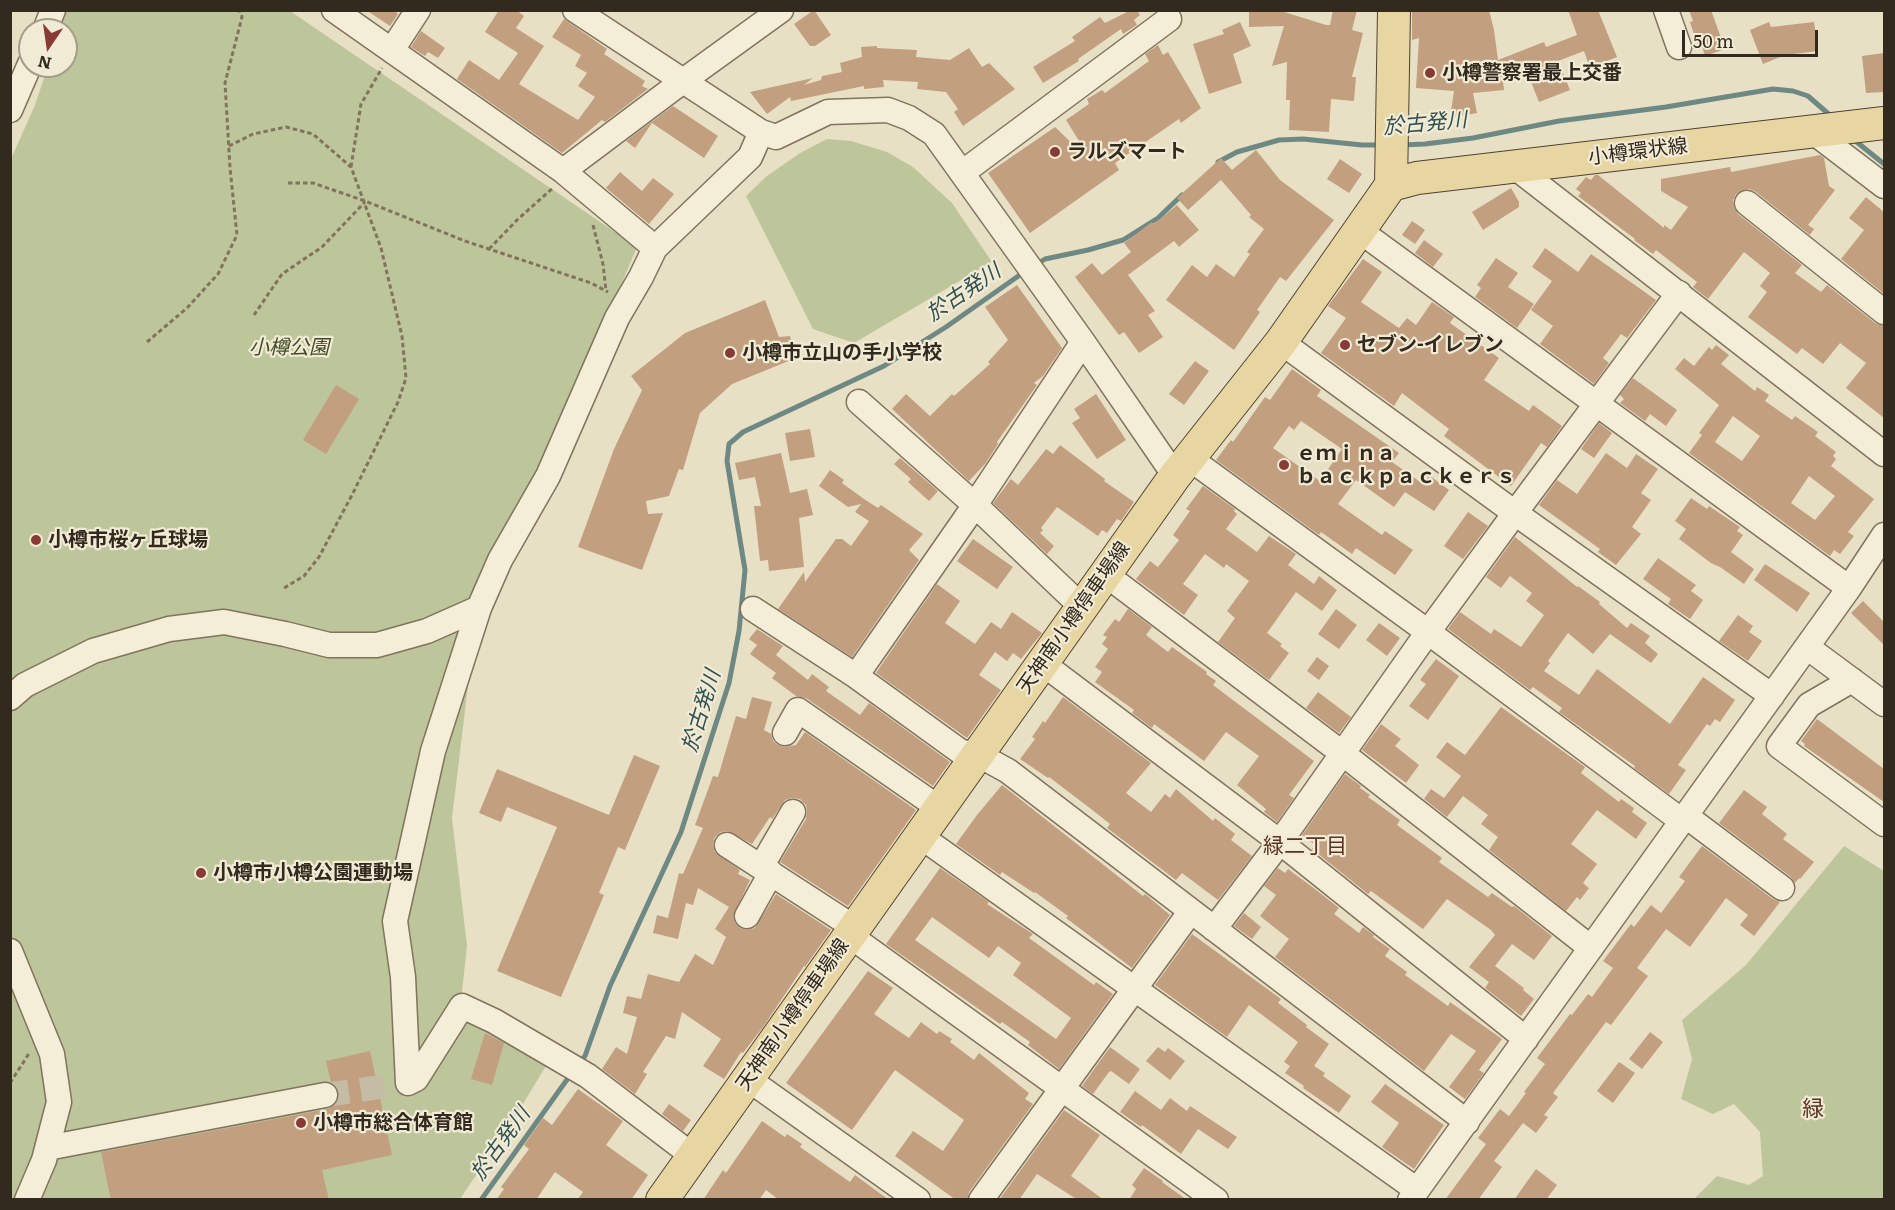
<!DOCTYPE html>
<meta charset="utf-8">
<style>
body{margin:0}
#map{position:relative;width:1895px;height:1210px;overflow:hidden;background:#e8e0c5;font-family:Literata,serif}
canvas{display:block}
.frame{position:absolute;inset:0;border:12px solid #332a1f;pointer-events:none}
.north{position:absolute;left:18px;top:18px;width:60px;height:60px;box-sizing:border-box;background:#f1ead4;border:2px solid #a59d8c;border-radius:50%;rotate:193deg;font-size:16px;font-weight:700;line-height:24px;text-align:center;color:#332a1f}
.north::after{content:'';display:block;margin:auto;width:21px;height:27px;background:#883a35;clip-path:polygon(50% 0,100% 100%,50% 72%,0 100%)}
.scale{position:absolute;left:1682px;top:30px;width:136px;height:27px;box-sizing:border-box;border:3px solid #332a1f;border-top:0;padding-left:8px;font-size:18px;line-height:21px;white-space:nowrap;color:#332a1f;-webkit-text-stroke:4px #f1ead4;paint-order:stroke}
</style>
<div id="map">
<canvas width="1895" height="1210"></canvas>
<div class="frame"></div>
<div class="north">N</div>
<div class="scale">50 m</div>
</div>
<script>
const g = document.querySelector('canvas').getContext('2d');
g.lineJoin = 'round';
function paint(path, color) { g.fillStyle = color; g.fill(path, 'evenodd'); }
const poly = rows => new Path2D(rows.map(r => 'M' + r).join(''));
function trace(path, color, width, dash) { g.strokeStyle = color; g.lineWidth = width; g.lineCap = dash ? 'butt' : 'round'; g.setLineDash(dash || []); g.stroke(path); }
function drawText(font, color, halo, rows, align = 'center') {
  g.font = font + ' Literata,"Noto Sans JP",serif'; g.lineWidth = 4.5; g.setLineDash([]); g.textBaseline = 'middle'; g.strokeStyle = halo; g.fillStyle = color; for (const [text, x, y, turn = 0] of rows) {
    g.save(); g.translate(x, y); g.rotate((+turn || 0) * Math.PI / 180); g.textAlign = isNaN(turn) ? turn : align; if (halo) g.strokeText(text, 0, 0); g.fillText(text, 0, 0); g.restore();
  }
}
paint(poly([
 [61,11,290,11,637,247,556,439,480,586,452,818,467,946,461,1000,558,1046,512,1122,460,1199,11,1199,11,159,35,105,48,66,66,66,66,30,60,30],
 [827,139,851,141,887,152,913,167,952,203,992,262,854,343,813,329,746,196,767,176,800,153],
 [1844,846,1884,871,1884,1199,1694,1199,1717,1176,1749,1185,1763,1176,1760,1132,1734,1104,1713,1114,1681,1099,1692,1059,1682,1020,1746,965]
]), '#bdc59a');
trace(poly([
 [1853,139,1884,164],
 [1402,145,1425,144,1473,138,1559,121,1666,107,1773,89,1793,91,1808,96,1832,117],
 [1218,162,1237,152,1279,140,1303,139,1362,145,1380,145],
 [1034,266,1045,259,1088,250,1123,240,1158,218,1182,195],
 [579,1064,585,1056,610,986,681,832,729,683,739,631,745,570,727,461,729,444,743,432,884,366,946,327,1024,272],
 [481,1200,571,1074]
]), '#6e8984', 5);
paint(poly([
 [366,10,394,10,398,14,390,26],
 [499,10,516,10,524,16,516,28,544,46,519,84,578,120,595,97,578,86,587,73,575,66,581,55,552,37,564,19,607,49,604,54,645,81,642,86,648,89,605,122,602,120,562,153,457,79,469,60,499,80,518,53,485,32],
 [814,10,831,35,815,46,810,46,794,24],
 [1131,10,1137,10,1140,15,1134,20,1137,25,1123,34,1121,29,1078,59,1079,61,1043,83,1033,67,1075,41,1072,37,1100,17,1105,23],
 [1249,10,1278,10,1326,25,1330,25,1333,10,1357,10,1352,30,1363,33,1352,77,1356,77,1354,101,1331,99,1329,132,1289,130,1290,100,1286,100,1287,62,1272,66,1284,26,1249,27],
 [1412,10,1489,10,1494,30,1498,60,1544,42,1546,47,1577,35,1568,10,1598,10,1617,57,1590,68,1584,51,1558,61,1570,90,1539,102,1527,72,1503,82,1504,90,1473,93,1477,113,1450,118,1454,91,1416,88,1419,38,1412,40],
 [1689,10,1711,10,1725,49,1705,56,1699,37,1695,38,1690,22,1693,21],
 [1240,22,1251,46,1233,54,1242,83,1209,94,1193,44,1224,34,1222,30],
 [1769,22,1771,27,1814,22,1818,51,1785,55,1763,64,1750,30],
 [421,31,445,48,438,58,428,52,425,56,411,47],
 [1158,45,1163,55,1168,52,1201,108,1181,123,1179,119,1115,163,1119,170,1030,233,988,173,1055,127,1083,154,1086,152,1066,120,1089,104,1087,99,1102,90,1105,93,1149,61,1145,54],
 [877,46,877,48,917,50,916,57,950,60,969,48,982,67,989,63,1015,89,963,126,954,112,958,109,946,92,917,89,918,82,883,80,884,87,864,89,864,86,791,101,790,97,767,114,750,92,813,78,804,85,821,80,822,76,842,72,840,63,862,57,861,47],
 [1884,53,1884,92,1866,93,1862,56],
 [673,106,718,136,704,158,652,123,635,148,626,141],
 [1256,150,1280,180,1334,220,1286,281,1280,277,1257,310,1260,312,1234,350,1166,300,1192,265,1207,277,1216,264,1234,277,1250,254,1247,252,1264,229,1249,217,1251,215,1221,180,1188,210,1177,198,1221,158,1232,170],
 [1820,155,1824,158,1829,186,1835,190,1808,225,1814,229,1810,235,1756,192,1750,189,1742,190,1736,194,1733,200,1734,208,1738,214,1802,265,1795,273,1821,292,1827,285,1875,323,1884,326,1884,418,1846,388,1866,363,1840,343,1823,364,1802,348,1797,354,1748,317,1767,292,1760,286,1770,273,1744,252,1708,299,1693,287,1697,282,1656,250,1653,254,1634,240,1635,239,1578,196,1581,193,1576,189,1586,177,1591,180,1595,175,1598,175,1664,228,1664,225,1671,230,1688,207,1661,191,1661,179,1730,167,1731,172],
 [1340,159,1362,174,1349,193,1327,179],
 [620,172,642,191,653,178,674,194,649,224,606,188],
 [1511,188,1519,202,1519,207,1483,230,1472,212],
 [1866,197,1884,212,1884,294,1841,259,1864,230,1849,218],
 [1177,205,1199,230,1179,247,1174,241,1128,275,1155,311,1148,315,1163,337,1139,353,1124,332,1119,335,1075,277,1092,263,1102,275,1131,252,1124,243,1152,222,1154,224],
 [1412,221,1425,230,1415,244,1402,235],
 [1424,240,1443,254,1433,267,1415,253],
 [1545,248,1578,272,1591,254,1656,300,1627,338,1621,334,1603,358,1609,363,1594,384,1540,344,1553,326,1531,310,1552,281,1532,267],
 [1496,258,1518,273,1508,287,1534,304,1517,328,1475,297,1481,288,1477,285],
 [1363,259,1382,272,1361,302,1399,328,1407,318,1416,325,1432,302,1454,317,1450,323,1499,358,1484,380,1529,411,1533,405,1562,426,1547,447,1541,443,1511,486,1444,436,1449,429,1402,393,1394,406,1321,353,1346,318,1328,306],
 [1017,285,1062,348,1043,376,1034,383,1037,385,997,442,998,444,985,464,969,481,892,409,906,394,930,416,952,394,954,396,990,364,988,362,1008,340,985,307],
 [765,300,779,337,790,336,796,358,732,384,700,413,683,470,679,469,669,496,646,501,648,514,663,513,642,570,578,547,614,449,642,390,631,376,685,333],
 [1716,345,1729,355,1721,364,1755,391,1757,387,1769,395,1765,401,1792,420,1795,416,1818,432,1815,436,1836,452,1833,456,1836,459,1831,466,1874,499,1848,532,1854,536,1840,554,1834,550,1830,556,1689,453,1702,435,1699,433,1719,405,1675,369,1684,358,1694,366,1709,347,1712,350],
 [1733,416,1760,436,1742,461,1715,442],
 [1809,476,1835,496,1815,520,1791,503],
 [1195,361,1209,371,1184,405,1169,394],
 [1292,369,1321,390,1317,396,1399,453,1392,462,1423,484,1429,475,1449,490,1434,511,1405,492,1394,507,1356,480,1338,504,1382,535,1385,531,1413,550,1395,575,1356,548,1352,554,1321,532,1319,535,1216,460,1231,440,1233,442,1265,397,1270,400],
 [1301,421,1342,449,1320,481,1273,448,1289,426,1294,430],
 [1633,378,1677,410,1666,426,1650,414,1645,421,1620,403,1624,399,1620,395],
 [336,385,359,399,326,454,303,440],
 [1096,394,1126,440,1097,459,1072,423,1080,418,1074,409],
 [1599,423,1612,433,1594,458,1581,449],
 [810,429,815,457,790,461,785,433],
 [1060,445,1105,479,1104,481,1134,502,1121,521,1117,519,1107,533,1102,530,1098,536,1057,507,1041,528,1043,530,1040,533,1054,546,1047,554,993,503,1011,479,1018,485,1046,449,1053,454],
 [781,453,790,493,807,489,813,515,799,518,804,567,769,571,768,560,760,561,754,506,761,506,755,477,739,480,735,463],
 [1606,453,1627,468,1636,454,1658,469,1641,493,1651,500,1632,527,1641,534,1616,565,1598,552,1600,549,1539,505,1557,480,1577,494],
 [900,458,938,491,929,501,908,482,911,479,894,464],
 [830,470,844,480,842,483,864,499,878,508,881,505,923,534,909,550,919,560,852,657,778,609,804,572,805,582,836,539,842,539,851,546,869,521,855,512,861,504,848,507,819,486],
 [1203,486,1235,509,1234,511,1237,514,1226,529,1257,552,1269,536,1296,554,1288,565,1314,584,1319,576,1337,590,1322,611,1296,592,1267,633,1282,644,1280,646,1289,653,1269,680,1218,642,1235,618,1227,611,1249,581,1226,564,1224,568,1205,554,1183,584,1198,595,1184,615,1136,579,1150,561,1158,567,1179,540,1173,535,1190,511,1186,509],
 [1691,498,1707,509,1709,506,1740,527,1737,531,1743,535,1731,552,1754,569,1744,584,1720,567,1711,563,1679,539,1686,529,1675,521],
 [1468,512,1488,526,1463,559,1444,546],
 [1515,537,1577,587,1578,586,1600,602,1599,604,1627,628,1631,623,1650,636,1645,643,1658,654,1651,663,1610,634,1593,654,1568,633,1548,661,1550,663,1544,671,1579,695,1597,669,1670,724,1703,677,1735,700,1720,722,1715,719,1710,726,1707,724,1678,765,1686,770,1669,794,1634,768,1635,766,1559,712,1562,708,1533,687,1530,690,1448,629,1460,612,1491,634,1494,629,1521,647,1544,615,1526,601,1532,593,1510,576,1501,588,1486,577],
 [973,539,1013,567,997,589,957,561],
 [1658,558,1696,585,1691,591,1703,600,1690,619,1668,604,1671,599,1643,579],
 [1765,564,1810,593,1797,612,1754,580],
 [937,584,960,601,945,623,975,644,991,622,1001,629,1012,612,1042,633,1021,659,1013,653,1007,661,995,652,979,675,1001,690,967,738,876,673],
 [1863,601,1884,622,1884,645,1851,613],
 [1128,609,1152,627,1146,635,1168,652,1172,647,1207,672,1206,674,1216,681,1213,685,1314,761,1289,795,1294,798,1277,822,1264,812,1266,809,1237,785,1259,756,1226,732,1204,761,1154,724,1152,728,1132,713,1134,710,1095,682,1102,672,1095,667,1108,649,1102,644,1107,637,1103,635,1115,619,1119,622],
 [1336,609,1357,625,1339,649,1318,634],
 [1738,615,1753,626,1749,632,1762,641,1748,661,1719,641],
 [1379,623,1400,638,1387,656,1366,640],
 [757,629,783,646,776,655,808,680,812,674,829,687,826,691,860,715,869,703,950,762,933,786,806,698,796,696,772,678,776,673,750,654,757,645,749,639],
 [1317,657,1329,666,1319,680,1307,671],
 [1436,659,1459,676,1428,720,1409,706,1426,684,1420,680],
 [1318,692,1351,717,1339,733,1306,708],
 [752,697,772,702,764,730,771,734,773,741,778,745,785,747,796,745,805,732,916,810,848,906,780,862,806,819,807,811,806,805,800,799,792,798,785,800,772,819,770,817,752,844,728,831,721,832,715,837,713,845,715,852,740,870,738,874,750,880,733,916,735,923,740,928,748,930,755,928,776,894,831,930,805,967,804,966,763,1027,743,1053,741,1052,724,1079,703,1066,721,1039,682,1012,675,1039,666,1036,643,1072,647,1074,635,1094,602,1069,616,1047,627,1054,637,1017,623,1013,627,996,641,999,648,974,679,982,695,954,713,965,726,937,715,929,729,907,698,888,693,905,686,903,678,939,653,933,657,915,668,918,679,873,683,874,703,828,695,825,713,776,718,777,736,716,746,719],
 [1063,697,1151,763,1126,793,1151,812,1165,794,1170,798,1176,789,1213,821,1215,818,1235,834,1231,840,1252,856,1218,900,1182,873,1176,880,1107,828,1110,824,1091,809,1049,777,1048,778,1020,759,1035,739,1032,737,1043,721,1045,723],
 [1501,707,1585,767,1581,773,1619,802,1621,799,1634,808,1632,812,1647,823,1636,839,1597,810,1571,844,1597,864,1583,883,1589,888,1580,900,1577,897,1566,911,1489,850,1498,837,1481,824,1488,815,1463,796,1447,817,1424,799,1431,789,1444,798,1461,776,1436,757,1447,742,1465,755],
 [1817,719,1884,769,1884,802,1804,746,1805,744,1801,741],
 [1381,724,1401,739,1395,746,1419,765,1406,783,1362,750],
 [634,755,660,766,625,850,618,847,599,893,604,895,561,997,497,971,557,827,507,807,501,822,479,813,497,769,609,815],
 [1345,774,1361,786,1360,788,1370,795,1368,797,1400,820,1397,825,1442,858,1439,862,1488,897,1492,893,1512,907,1514,906,1552,936,1534,960,1512,944,1495,966,1524,988,1523,990,1534,999,1521,1016,1485,988,1489,982,1469,967,1495,935,1491,930,1447,899,1423,929,1371,891,1368,894,1312,849,1315,845,1302,835],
 [1002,785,1143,896,1145,894,1170,915,1132,968,1066,918,1068,916,1035,892,1034,893,1002,872,1000,875,956,844,977,815],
 [1744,790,1767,807,1762,814,1787,834,1783,839,1814,862,1800,879,1799,878,1795,883,1791,877,1719,823],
 [1702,846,1773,899,1780,902,1754,936,1740,925,1748,915,1726,898,1690,947,1666,929,1637,968,1648,976,1611,1025,1606,1022,1553,1093,1558,1097,1544,1115,1548,1117,1536,1133,1523,1123,1494,1161,1502,1167,1478,1200,1445,1200,1486,1144,1478,1138,1500,1109,1509,1116,1526,1093,1524,1092,1545,1064,1537,1058,1570,1014,1572,1015,1588,994,1592,997,1613,968,1603,961,1631,924,1634,927,1651,905,1661,913,1685,881,1679,877],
 [940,868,989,902,987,904,1033,934,1029,938,1094,985,1096,982,1113,994,1059,1069,1028,1045,1030,1042,1002,1022,1000,1024,886,944],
 [932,917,989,958,998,946,1021,963,1013,975,1071,1018,1056,1039,915,940],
 [1278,868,1285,873,1288,869,1315,889,1339,908,1334,914,1359,933,1363,927,1374,935,1373,937,1390,949,1385,956,1407,972,1405,975,1448,1006,1450,1002,1502,1039,1479,1070,1484,1073,1465,1099,1449,1087,1476,1051,1451,1034,1424,1071,1275,957,1289,939,1260,916,1276,895,1264,886],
 [1244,913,1261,927,1252,939,1234,926],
 [1192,934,1281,999,1278,1003,1307,1025,1306,1027,1329,1044,1314,1066,1325,1073,1323,1076,1351,1096,1339,1113,1303,1088,1304,1086,1285,1073,1290,1066,1284,1062,1298,1042,1249,1005,1227,1037,1155,985],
 [868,971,893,988,874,1014,909,1038,921,1022,937,1034,939,1031,952,1039,950,1042,974,1060,979,1053,1029,1093,1025,1099,1033,1104,969,1192,967,1200,956,1200,895,1156,913,1131,943,1151,964,1120,895,1070,852,1130,786,1083],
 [1650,1032,1663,1042,1642,1069,1629,1059],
 [485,1033,504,1043,492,1085,471,1079],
 [1110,1047,1140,1069,1129,1084,1111,1071,1109,1072,1093,1094,1082,1086],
 [1158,1047,1165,1052,1168,1048,1185,1061,1170,1080,1146,1061],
 [370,1051,392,1155,322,1170,329,1200,111,1200,101,1152,328,1109,334,1106,338,1100,339,1093,336,1086,331,1082,326,1061],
 [1619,1062,1635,1073,1613,1103,1597,1091],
 [1385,1084,1444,1125,1414,1169,1382,1147,1399,1123,1371,1102],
 [578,1089,623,1121,606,1145,648,1175,631,1200,577,1200,583,1192,555,1172,536,1200,496,1200,504,1189,501,1187,529,1149,524,1145,543,1118,552,1125],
 [1135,1091,1161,1110,1170,1098,1187,1111,1190,1106,1237,1137,1228,1149,1198,1129,1181,1154,1142,1125,1141,1127,1120,1112],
 [669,1104,691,1120,683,1131,662,1114],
 [1064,1110,1100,1135,1071,1176,1104,1200,1078,1200,1037,1174,1019,1200,999,1200],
 [762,1121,785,1137,787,1134,802,1144,800,1147,850,1182,855,1175,889,1200,779,1200,766,1190,759,1200,703,1200,723,1170,726,1173],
 [1144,1168,1163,1181,1162,1182,1187,1200,1129,1200,1136,1189,1132,1185],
 [1536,1169,1557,1185,1546,1200,1514,1200]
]), '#c29f7f');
trace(poly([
 [325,1095,408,1083]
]), '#c4bca4', 24, [24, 12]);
const minor = poly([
 [334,10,563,171,655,248],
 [575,10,761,132,776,137,828,112,888,110,909,118,934,134,1083,342,1175,476],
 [1666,10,1679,47],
 [45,30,53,10],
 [392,50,418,10],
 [10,110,30,64],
 [1812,131,1884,186],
 [1515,167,1884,454],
 [563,171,683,81,781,10],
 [962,173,1169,19],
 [1747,203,1884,312],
 [1360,231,1849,588],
 [1281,342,1515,513,1772,696],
 [859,402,975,505,1083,608],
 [1189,458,1428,632,1682,821],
 [1105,574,1342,753,1591,948],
 [753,609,856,676,961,752,977,754,1008,771,1467,1122],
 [1807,647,1884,704],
 [1042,663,1280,842,1526,1039],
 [856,676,975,505,1083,342],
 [1852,680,1809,705,1779,746,1884,824],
 [10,698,25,685,93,651,169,629,224,622,285,634,329,645,377,645,427,631,479,608],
 [785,733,798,710,939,808],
 [1686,816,1782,888],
 [920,836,1417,1190],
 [727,845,855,928],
 [761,867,793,812],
 [747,916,771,873],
 [1214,929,1280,842,1428,632,1515,513,1679,293],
 [849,935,1216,1200],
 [10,951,52,1054,59,1102,44,1160,27,1200],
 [748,1079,918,1200],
 [47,1148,325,1095],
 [693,1156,588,1076,494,1021,462,1006,416,1079,408,1083,403,977,395,921,433,751,479,608,500,560,548,476,617,318,641,277,655,248,750,157,761,132],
 [981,1200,1191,911],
 [1410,1200,1849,588,1884,535]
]);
const major = poly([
 [1391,185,1417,178,1884,123],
 [662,1200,1175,476,1281,342,1391,185,1394,10]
]);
trace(minor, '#81735d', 27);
trace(major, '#4f4131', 34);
trace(poly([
 [229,146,253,134,286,127,313,134,351,167,381,248,402,336,406,378,398,402,352,495,319,557,304,576,284,588],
 [351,167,361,104,382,68],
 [288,183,313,183,365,201,465,241,591,283,608,292],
 [593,225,603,264,606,291],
 [489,249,518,219,553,188],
 [254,315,282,274,322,247,365,202],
 [147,342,187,308,218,274,237,235,230,168,225,83,242,17,239,10],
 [10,1083,30,1052]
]), '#81735d', 3, [4.5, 3]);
trace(minor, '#f4edd7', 24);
trace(major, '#e7d6a1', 32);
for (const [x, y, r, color] of [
 [1430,73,6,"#883a35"],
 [1055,152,6,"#883a35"],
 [1345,345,6,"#883a35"],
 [730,353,6,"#883a35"],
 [1284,465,6,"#883a35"],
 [36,540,6,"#883a35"],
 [201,873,6,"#883a35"],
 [301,1123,6,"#883a35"]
]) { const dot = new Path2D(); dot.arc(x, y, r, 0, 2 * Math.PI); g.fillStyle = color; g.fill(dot); trace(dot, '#f1ead4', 2); }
drawText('bold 20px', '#332a1f', '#f1ead4', [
 ["小樽警察署最上交番",1442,73],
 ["ラルズマート",1067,152],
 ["セブン-イレブン",1357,345],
 ["小樽市立山の手小学校",742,353],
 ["ｅｍｉｎａ",1296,454],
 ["ｂａｃｋｐａｃｋｅｒｓ",1296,477],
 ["小樽市桜ヶ丘球場",48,540],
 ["小樽市小樽公園運動場",213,873],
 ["小樽市総合体育館",313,1123]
], 'left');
drawText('20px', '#332a1f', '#f1ead4', [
 ["小樽環状線",1638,152,-7],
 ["天神南小樽停車場線",1074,618,-55],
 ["天神南小樽停車場線",793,1015,-55]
]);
drawText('italic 20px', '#414d28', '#f1ead4', [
 ["小樽公園",289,348]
]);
drawText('italic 21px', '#305151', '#f1ead4', [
 ["於古発川",1425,124,-5],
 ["於古発川",964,293,-34],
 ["於古発川",702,711,-73],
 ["於古発川",501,1144,-54]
]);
drawText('21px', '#5a3324', '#f1ead4', [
 ["緑二丁目",1305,847]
]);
drawText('22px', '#5a3324', '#f1ead4', [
 ["緑",1813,1110]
]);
</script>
